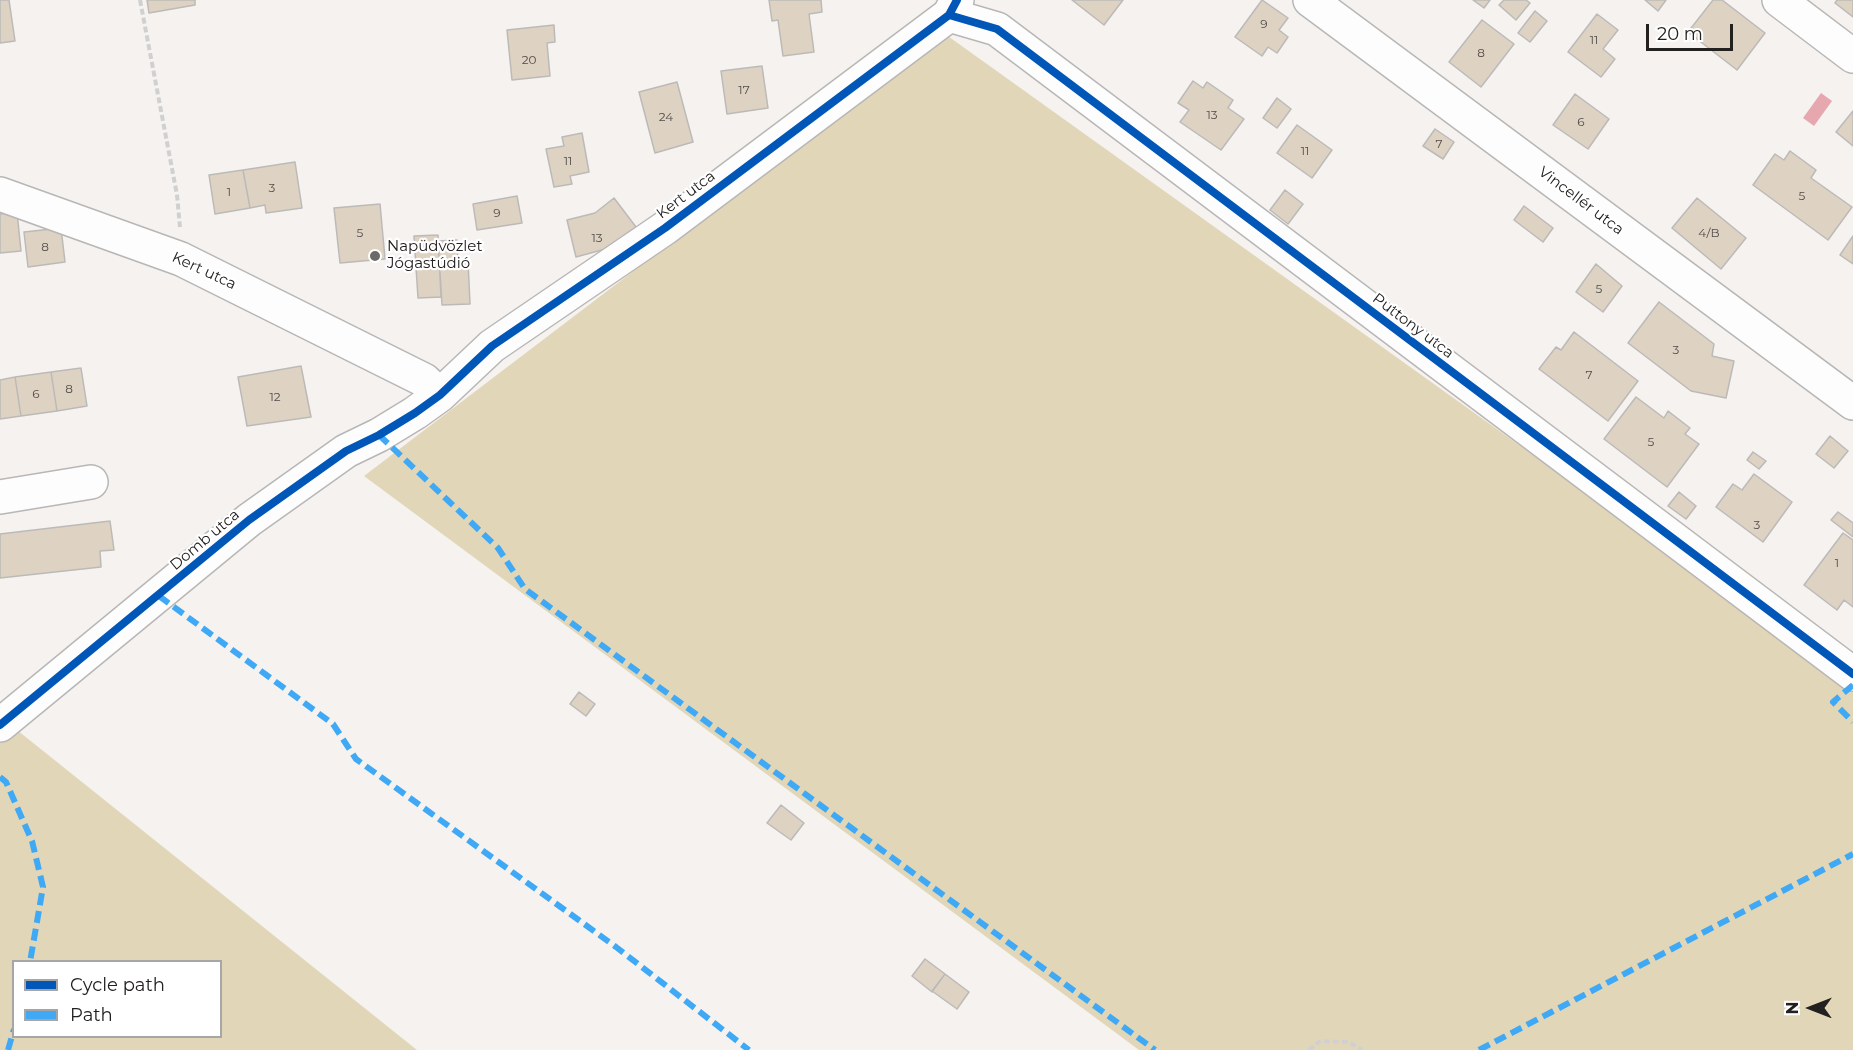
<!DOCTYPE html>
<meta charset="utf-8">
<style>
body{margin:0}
#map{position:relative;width:1853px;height:1050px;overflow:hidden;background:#f5f2f0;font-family:Montserrat,sans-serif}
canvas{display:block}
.legend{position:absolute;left:12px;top:960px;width:210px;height:78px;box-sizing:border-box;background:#fff;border:2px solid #a7a6a6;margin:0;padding:8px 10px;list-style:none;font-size:18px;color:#232120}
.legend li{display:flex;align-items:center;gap:12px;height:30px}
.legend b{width:30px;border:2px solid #a7a6a6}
.north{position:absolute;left:1781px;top:978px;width:60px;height:60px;-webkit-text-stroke:4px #fff;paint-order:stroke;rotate:270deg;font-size:16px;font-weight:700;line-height:24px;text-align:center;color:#232120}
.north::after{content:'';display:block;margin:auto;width:21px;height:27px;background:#232120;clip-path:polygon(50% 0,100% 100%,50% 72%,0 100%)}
.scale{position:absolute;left:1646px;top:24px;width:87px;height:27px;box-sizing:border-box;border:3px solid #232120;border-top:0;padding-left:8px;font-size:18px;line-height:21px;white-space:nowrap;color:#232120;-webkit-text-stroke:4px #fff;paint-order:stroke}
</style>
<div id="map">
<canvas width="1853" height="1050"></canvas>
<ul class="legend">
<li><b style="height:8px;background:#0057b8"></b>Cycle path</li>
<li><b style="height:8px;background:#3fa9f5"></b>Path</li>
</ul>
<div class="north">N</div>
<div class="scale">20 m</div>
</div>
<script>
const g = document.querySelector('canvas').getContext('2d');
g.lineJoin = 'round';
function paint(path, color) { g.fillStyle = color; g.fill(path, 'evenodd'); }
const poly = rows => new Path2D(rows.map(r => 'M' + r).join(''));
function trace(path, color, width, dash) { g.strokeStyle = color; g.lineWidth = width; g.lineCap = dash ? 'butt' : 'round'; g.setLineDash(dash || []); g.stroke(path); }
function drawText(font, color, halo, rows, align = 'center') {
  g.font = font + ' Montserrat,sans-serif'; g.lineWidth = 4.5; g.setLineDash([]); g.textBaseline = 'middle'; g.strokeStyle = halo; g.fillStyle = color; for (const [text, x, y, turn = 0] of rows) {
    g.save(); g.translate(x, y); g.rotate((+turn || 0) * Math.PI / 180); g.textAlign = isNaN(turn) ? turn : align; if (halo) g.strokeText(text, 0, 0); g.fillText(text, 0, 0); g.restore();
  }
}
paint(poly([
 [945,34,1853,684,1853,1050,1139,1050,364,476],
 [12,726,417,1050,0,1050,0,735],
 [14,962,220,962,220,1036,14,1036]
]), '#e1d7b8');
paint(poly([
 [1821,93,1832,101,1814,126,1803,118]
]), '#e6a7af');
const building = poly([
 [0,0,9,0,15,41,0,43,0,0],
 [147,0,195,0,195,5,149,13,147,0],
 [769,0,821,0,822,12,809,14,814,52,783,56,778,20,772,21,769,0],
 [1072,0,1123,0,1104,25,1072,0],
 [1262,0,1288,18,1279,30,1288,37,1277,53,1268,47,1262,56,1235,37,1262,0],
 [1473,0,1490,0,1484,8,1473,0],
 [1504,0,1526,0,1530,3,1516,20,1499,5,1504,0],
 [1645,0,1666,0,1658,11,1645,0],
 [1713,0,1722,0,1765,33,1737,70,1688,32,1713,0],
 [1837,0,1853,0,1853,17,1835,3,1837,0],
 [1535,11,1547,21,1530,42,1518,33,1535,11],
 [1597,14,1618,30,1603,49,1615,59,1601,77,1568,52,1597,14],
 [1482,20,1514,44,1481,87,1449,62,1482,20],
 [554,25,555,42,547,43,550,76,512,80,507,30,554,25],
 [762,66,768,108,727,114,721,71,762,66],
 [1193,81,1203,88,1207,82,1233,100,1228,108,1244,119,1221,150,1180,122,1189,110,1178,103,1193,81],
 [677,82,693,142,655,153,639,92,677,82],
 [1575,94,1609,119,1588,149,1553,125,1575,94],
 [1277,98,1291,109,1277,128,1263,118,1277,98],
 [1853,111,1853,146,1836,132,1853,111],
 [1297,125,1332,150,1312,178,1277,153,1297,125],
 [1435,129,1454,142,1443,159,1423,146,1435,129],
 [582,133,589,172,570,176,572,184,554,187,546,149,564,146,562,137,582,133],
 [1790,151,1816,170,1811,178,1852,207,1828,240,1753,185,1775,154,1784,160,1790,151],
 [295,162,302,208,266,213,265,205,250,208,243,170,295,162],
 [243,170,250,208,215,214,209,175,243,170],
 [1285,190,1303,204,1288,224,1270,210,1285,190],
 [517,196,522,223,477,230,473,204,517,196],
 [614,198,636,227,609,248,576,257,567,220,595,213,614,198],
 [1697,198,1746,238,1721,269,1672,228,1697,198],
 [380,204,385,259,340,263,334,208,380,204],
 [1524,206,1553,228,1543,242,1514,220,1524,206],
 [17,212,21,251,0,253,0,214,17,212],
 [61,228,65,262,28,267,24,232,61,228],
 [438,235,441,297,418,298,414,236,438,235],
 [1853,236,1853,264,1840,255,1853,236],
 [457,240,458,261,468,261,470,304,442,305,438,241,457,240],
 [1596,264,1622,286,1603,312,1576,292,1596,264],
 [1659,302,1714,344,1712,356,1734,361,1726,398,1691,391,1628,343,1659,302],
 [1574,332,1638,381,1608,421,1539,369,1556,347,1561,350,1574,332],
 [301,366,311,417,247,426,238,377,301,366],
 [81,368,87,406,57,411,51,372,81,368],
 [51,372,57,411,21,416,15,377,51,372],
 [15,377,21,416,0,419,0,380,15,377],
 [1636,397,1664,418,1668,411,1690,428,1685,434,1699,444,1667,487,1604,439,1636,397],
 [1830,436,1848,451,1834,468,1816,454,1830,436],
 [1753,452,1766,461,1759,469,1747,460,1753,452],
 [1754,474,1792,502,1763,542,1716,507,1733,484,1742,490,1754,474],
 [1679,492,1696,506,1686,519,1668,506,1679,492],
 [1838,512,1853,523,1853,537,1831,520,1838,512],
 [110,521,114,550,100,551,101,567,0,578,0,534,110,521],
 [1843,533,1853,540,1853,607,1844,600,1837,610,1804,585,1843,533],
 [579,692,595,704,586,716,570,704,579,692],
 [781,805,804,823,791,840,767,823,781,805],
 [925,959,945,974,932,992,912,976,925,959],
 [945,974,969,992,957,1009,932,991,945,974]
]);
paint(building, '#ded2c3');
trace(building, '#bcbab8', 1.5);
const minor = poly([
 [1310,0,1853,403],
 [1779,0,1853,56],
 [949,15,997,29,1853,674],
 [0,194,181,259,424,380,440,395],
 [0,497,91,482],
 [0,725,249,520,346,451,379,435,415,413,440,395,492,346,665,228,949,15,957,0]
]);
trace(minor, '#b8b7b6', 36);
trace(poly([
 [140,0,177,195,180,227],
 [1309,1050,1320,1041,1349,1042,1362,1050]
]), '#d1d0d0', 4, [6, 3]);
trace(minor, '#fefdfd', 33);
trace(poly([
 [379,435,498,548,525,589,1155,1050],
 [159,596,333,724,356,759,616,947,749,1050],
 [1853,685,1833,702,1853,722],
 [0,777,6,782,32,841,43,887,30,962],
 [8,1050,14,1029],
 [1479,1050,1853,854]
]), '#3fa9f5', 6, [12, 6]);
trace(poly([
 [949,15,997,29,1853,674],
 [0,725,249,520,346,451,379,435,415,413,440,395,492,346,665,228,949,15,957,0]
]), '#0057b8', 8);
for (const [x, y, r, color] of [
 [375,256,6,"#6c6a69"]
]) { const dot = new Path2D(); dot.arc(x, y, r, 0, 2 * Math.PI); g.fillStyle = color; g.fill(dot); trace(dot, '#fff', 2); }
drawText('12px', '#524d49', null, [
 ["9",1264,24],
 ["11",1594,40],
 ["8",1481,53],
 ["20",529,60],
 ["17",744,90],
 ["13",1212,115],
 ["24",666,117],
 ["6",1581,122],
 ["7",1439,144],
 ["11",1305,151],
 ["11",568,161],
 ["3",272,188],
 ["1",229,192],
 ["5",1802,196],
 ["9",497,213],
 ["5",360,233],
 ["4/B",1709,233],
 ["13",597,238],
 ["8",45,247],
 ["5",1599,289],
 ["3",1676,350],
 ["7",1589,375],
 ["8",69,389],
 ["6",36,394],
 ["12",275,397],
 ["5",1651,442],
 ["3",1757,525],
 ["1",1837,563]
]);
drawText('15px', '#232120', '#fff', [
 ["Kert utca",686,195,-37],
 ["Vincellér utca",1581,201,37],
 ["Kert utca",204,271,25],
 ["Puttony utca",1413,326,37],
 ["Domb utca",205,540,-40]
]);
drawText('15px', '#232120', '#fff', [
 ["Napüdvözlet",387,247],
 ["Jógastúdió",387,264]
], 'left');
</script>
